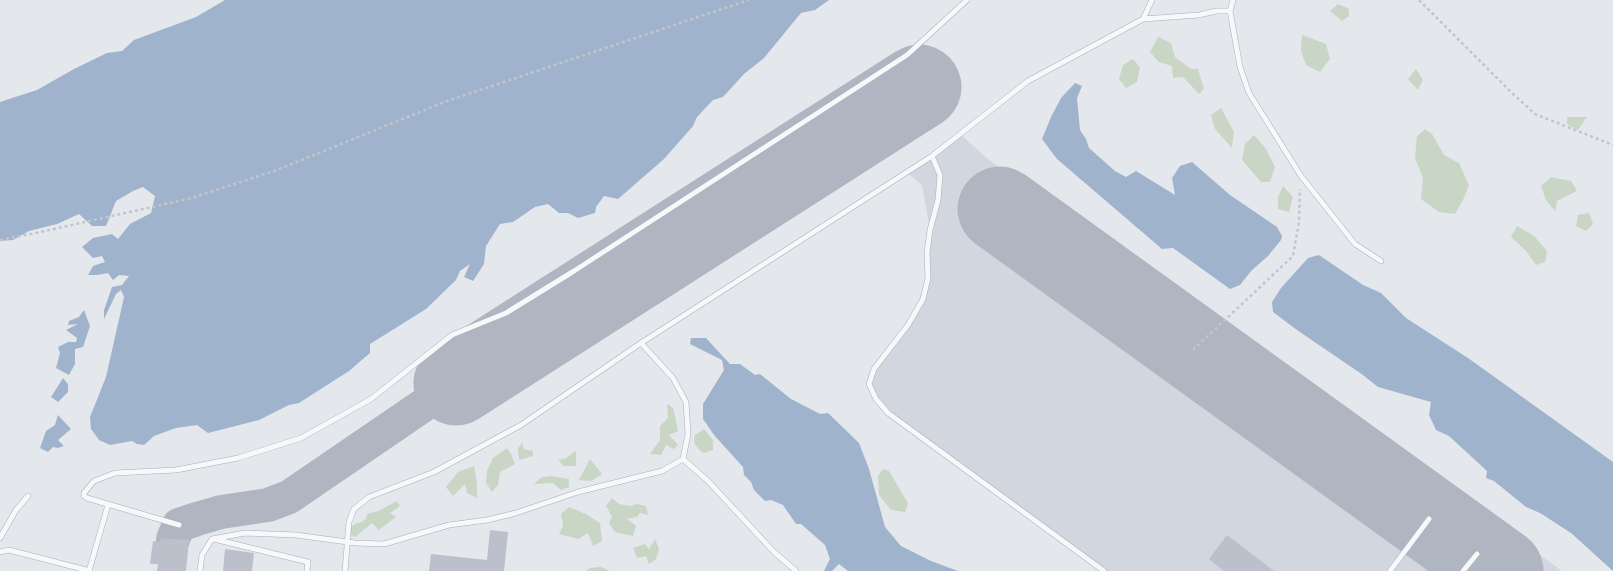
<!DOCTYPE html>
<style>
body{margin:0}
canvas{display:block;background:#e4e7ec}
</style>
<canvas width="1613" height="571"></canvas>
<script>
const g = document.querySelector('canvas').getContext('2d');
g.lineJoin = 'round';
function paint(path, color) { g.fillStyle = color; g.fill(path, 'evenodd'); }
const poly = rows => new Path2D(rows.map(r => 'M' + r).join(''));
function trace(path, color, width, dash) { g.strokeStyle = color; g.lineWidth = width; g.lineCap = dash ? 'butt' : 'round'; g.setLineDash(dash || []); g.stroke(path); }
paint(poly([
 [960,134,989,160,1562,571,1102,571,885,410,869,384,884,355,923,299,928,267,930,230,922,185,907,172]
]), '#d2d6de');
paint(poly([
 [1338,4,1349,9,1349,16,1342,21,1330,11],
 [1302,35,1326,44,1330,59,1320,72,1306,65,1301,51],
 [1158,37,1171,43,1175,57,1191,69,1198,69,1204,89,1199,94,1183,77,1173,78,1172,66,1159,62,1150,52],
 [1133,59,1140,67,1137,82,1126,88,1119,79,1123,65],
 [1416,69,1423,80,1418,90,1408,79],
 [1221,108,1234,132,1232,148,1215,129,1211,115],
 [1567,117,1587,117,1578,130,1567,124],
 [1425,129,1432,134,1444,155,1459,163,1469,185,1463,200,1455,214,1439,212,1421,199,1423,178,1415,158,1417,136],
 [1254,135,1266,149,1275,167,1270,182,1261,182,1242,160,1245,144],
 [1551,177,1571,181,1577,191,1557,201,1555,211,1546,200,1541,186],
 [1283,186,1293,197,1289,212,1278,209,1278,197],
 [1589,213,1593,224,1586,231,1576,226,1578,215],
 [1517,226,1534,236,1547,251,1545,262,1536,265,1526,251,1511,237],
 [667,404,673,408,678,431,669,435,678,445,674,449,666,445,661,455,650,454,660,440,660,426,668,418],
 [704,429,713,440,713,450,703,453,695,445,694,436],
 [522,443,524,449,533,451,533,456,519,460,518,448],
 [507,448,511,454,515,464,500,472,498,485,492,492,486,483,487,471,493,458],
 [576,451,576,466,564,466,558,460,566,458],
 [590,459,602,474,591,481,579,480],
 [474,466,477,483,477,498,467,493,465,484,453,496,446,487,458,472],
 [883,469,889,471,908,503,905,512,891,510,879,495,878,476],
 [552,476,569,479,569,487,561,490,553,483,534,484,542,477],
 [612,498,619,504,630,506,637,504,646,506,648,515,640,513,637,517,627,519,636,526,633,536,615,532,609,523,612,517,606,506],
 [397,501,400,506,390,513,396,517,379,530,372,523,355,537,348,533,347,529,357,523,362,522,366,519,367,514,378,511],
 [569,507,586,514,600,523,602,541,593,546,588,533,578,539,559,534,563,526,561,514],
 [655,539,659,549,656,559,649,564,646,556,637,558,633,548,645,544,649,549],
 [601,567,610,571,586,571,590,568]
]), '#c9d6c5');
paint(poly([
 [225,0,829,0,815,10,801,13,764,58,744,74,723,97,713,100,697,117,693,126,664,159,618,199,604,196,596,207,595,213,578,218,568,213,559,213,548,204,535,207,513,222,500,224,486,246,484,264,473,281,464,277,470,264,460,271,456,280,426,309,370,344,370,353,349,371,299,403,289,405,259,420,208,433,197,425,176,428,154,436,144,445,137,444,132,441,110,445,99,440,91,429,90,417,106,377,124,297,121,290,116,294,104,319,104,310,112,287,122,285,129,276,119,275,113,280,108,273,97,275,88,275,93,266,105,262,102,256,93,258,82,247,93,238,112,234,118,239,130,224,151,213,155,196,143,187,133,191,116,201,106,226,92,226,79,214,57,224,29,231,13,240,0,241,0,102,37,90,74,69,107,53,122,51,134,40,196,17],
 [1075,83,1082,86,1077,98,1080,130,1086,139,1089,148,1115,171,1126,177,1136,171,1175,195,1172,178,1180,166,1192,162,1230,195,1277,227,1282,236,1281,240,1268,256,1251,271,1240,285,1230,289,1173,248,1162,249,1057,159,1042,139,1051,117,1061,98],
 [1319,255,1363,285,1381,293,1406,318,1468,358,1613,462,1613,571,1571,533,1540,513,1526,507,1494,481,1486,478,1487,471,1449,436,1436,430,1429,415,1431,402,1378,387,1363,375,1297,330,1273,312,1272,302,1281,288,1308,258],
 [84,310,90,326,83,347,75,349,75,364,69,375,56,368,60,353,58,347,68,342,76,342,77,338,66,330,78,324,68,325,69,321,79,317],
 [691,338,706,338,730,364,740,364,755,375,760,374,791,399,820,414,828,413,859,443,869,469,885,527,901,546,931,561,958,571,848,571,839,564,832,571,824,571,830,559,825,545,801,524,796,524,783,505,771,500,765,501,754,490,751,482,744,475,743,467,714,435,703,419,703,404,724,370,722,360,690,344],
 [63,378,68,384,68,392,58,402,51,397],
 [58,415,71,429,58,440,64,446,58,448,53,447,48,452,40,448,46,431,55,425]
]), '#9fb4cc');
trace(poly([
 [173,539,179,525,197,519,221,512,268,505,289,497,456,383]
]), '#b0b6c1', 34);
trace(poly([
 [1000,209,1501,571],
 [456,383,919,87]
]), '#b0b6c1', 85);
paint(poly([
 [490,530,508,532,504,571,429,571,431,554,487,560],
 [1227,535,1274,571,1224,571,1209,559],
 [161,538,189,540,186,571,157,571,158,564,150,564,153,541,160,542],
 [225,549,254,553,252,571,223,571]
]), '#bbc0ca');
const lane = poly([
 [1233,0,1230,11,1240,67,1249,93,1301,176,1355,244,1381,261],
 [1143,19,1199,15,1216,11,1230,11],
 [932,156,940,175,938,200,930,230,927,252,928,278,923,299,908,325,874,369,869,384,876,399,888,413,1104,571],
 [683,459,708,481,774,552,796,571],
 [179,525,87,498,84,496,84,493,94,481,115,473,176,470,238,458,301,438,371,399,452,335,506,313,574,271,907,55,967,0],
 [0,538,16,510,28,496],
 [214,539,308,562,307,571],
 [0,552,9,550,90,571],
 [89,571,108,505],
 [200,571,202,555,212,539,245,533,296,535,355,543,384,544,449,525,487,520,516,513,578,492,662,471,683,459,688,434,686,402,673,378,641,343],
 [345,571,349,522,354,509,369,497,434,472,521,425,641,343,932,156,1028,81,1143,19,1152,0],
 [1390,571,1429,519],
 [1463,571,1477,554]
]);
trace(lane, '#a9aeb7', 6);
trace(poly([
 [1419,0,1512,93,1535,114,1613,145],
 [0,240,36,233,192,198,277,170,447,101,749,0],
 [1193,350,1293,256,1299,222,1300,189]
]), '#c2c5cb', 2.5, [3, 3]);
trace(lane, '#f7f8fa', 5);
</script>
